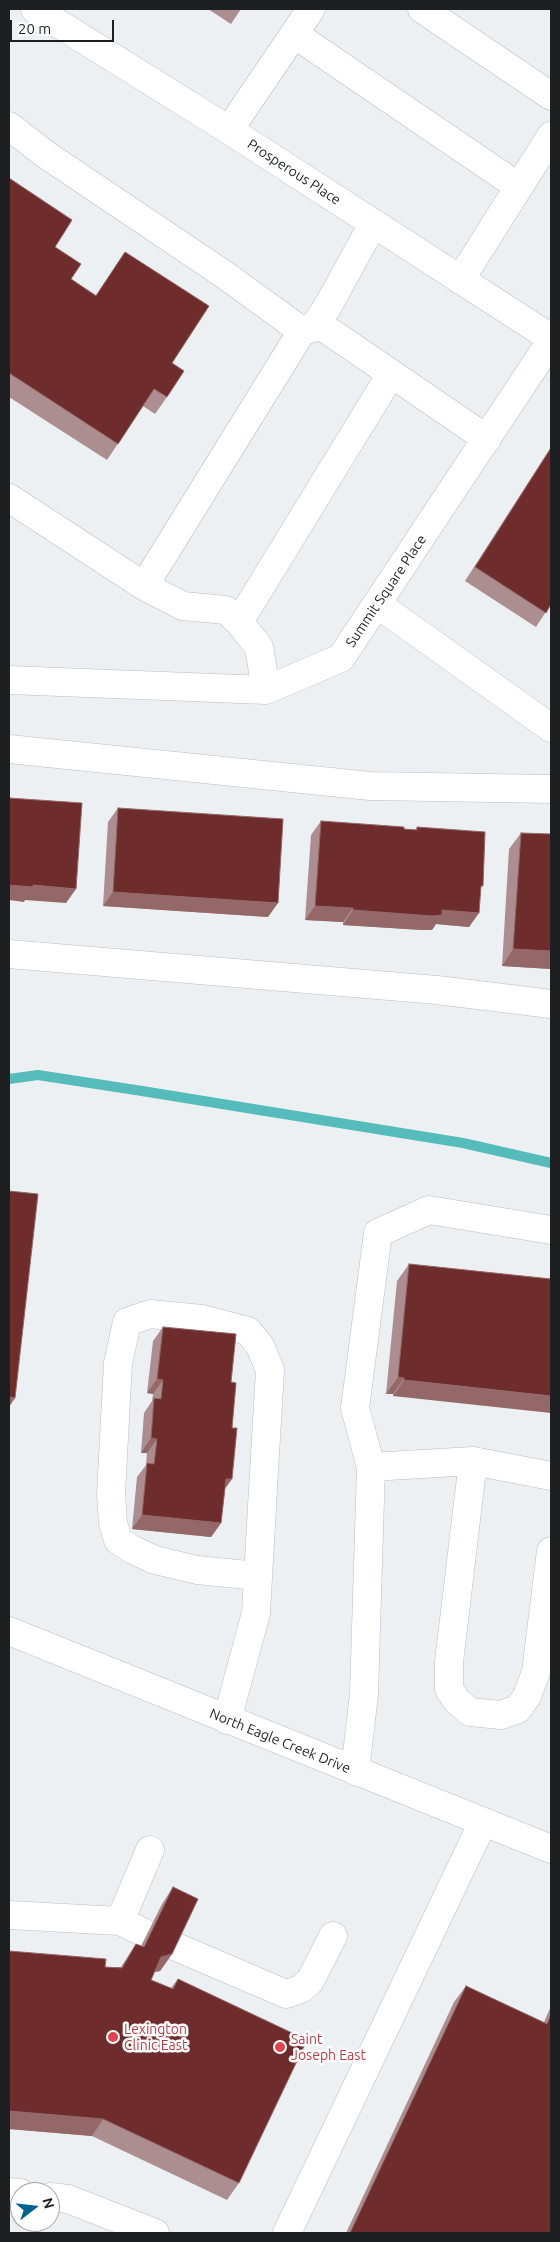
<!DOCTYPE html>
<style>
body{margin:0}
#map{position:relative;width:560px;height:2242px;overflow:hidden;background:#ecf0f3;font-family:Ubuntu,sans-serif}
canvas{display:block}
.frame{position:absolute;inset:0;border:10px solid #1d1f20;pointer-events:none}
.north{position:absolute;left:10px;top:2182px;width:50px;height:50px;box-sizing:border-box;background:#fff;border:1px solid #a5a5a6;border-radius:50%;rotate:74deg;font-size:14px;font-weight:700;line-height:20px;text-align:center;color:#1d1f20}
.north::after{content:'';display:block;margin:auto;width:18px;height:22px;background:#006291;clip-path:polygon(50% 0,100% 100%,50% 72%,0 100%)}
.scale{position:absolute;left:10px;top:20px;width:104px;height:22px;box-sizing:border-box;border:2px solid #1d1f20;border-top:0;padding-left:6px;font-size:15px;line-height:18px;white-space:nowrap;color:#1d1f20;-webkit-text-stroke:4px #fff;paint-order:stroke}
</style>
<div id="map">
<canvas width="560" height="2242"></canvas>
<div class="frame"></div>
<div class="north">N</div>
<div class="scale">20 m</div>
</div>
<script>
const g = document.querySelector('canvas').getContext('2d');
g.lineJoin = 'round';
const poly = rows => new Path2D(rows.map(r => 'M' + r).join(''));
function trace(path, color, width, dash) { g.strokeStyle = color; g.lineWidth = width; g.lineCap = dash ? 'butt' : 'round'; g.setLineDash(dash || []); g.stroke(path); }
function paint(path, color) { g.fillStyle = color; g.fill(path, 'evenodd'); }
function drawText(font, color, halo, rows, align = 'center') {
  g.font = font + ' Ubuntu,sans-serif'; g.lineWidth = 5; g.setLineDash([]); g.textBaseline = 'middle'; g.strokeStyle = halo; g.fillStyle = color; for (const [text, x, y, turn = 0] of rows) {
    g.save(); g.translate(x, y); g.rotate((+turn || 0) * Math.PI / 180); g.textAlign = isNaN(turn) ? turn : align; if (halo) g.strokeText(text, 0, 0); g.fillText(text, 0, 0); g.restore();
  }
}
trace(poly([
 [9,1079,38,1075,142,1091,463,1143,551,1163]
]), '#5bb', 10);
const minor = poly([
 [35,9,229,130,551,338],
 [422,9,551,96],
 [294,34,519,187],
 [9,126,45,154,225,275,302,331,310,329,317,323,329,304,373,224],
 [229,130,311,9],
 [460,280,551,136],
 [317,323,487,439],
 [9,498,144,586,183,606,226,610,239,622,259,647,266,690],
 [144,586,302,331],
 [377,604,551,728],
 [239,622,391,374],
 [9,680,266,690,341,658,551,341],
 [9,749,370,786,551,789],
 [9,954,437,990,551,1004],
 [473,1461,449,1662,449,1689,457,1701,470,1712,501,1715,518,1709,527,1696,536,1672,551,1551],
 [371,1467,473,1461,551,1476],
 [9,1631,551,1849],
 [227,1720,256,1613,263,1489,270,1370,260,1346,248,1331,202,1319,150,1314,127,1322,118,1363,111,1494,113,1523,118,1540,133,1550,155,1560,197,1570,258,1576],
 [355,1771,364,1694,371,1467,355,1408,378,1233,429,1210,551,1230],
 [9,1915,120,1921,150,1850],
 [120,1921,147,1934],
 [172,1945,286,1994,301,1989,310,1981,333,1936],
 [9,2192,20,2193],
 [50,2197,68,2199,155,2233],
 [287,2233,483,1822]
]);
trace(minor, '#b9bdc0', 29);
trace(minor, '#fff', 28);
paint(poly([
 [208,9,241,9,231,24],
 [9,178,55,247,71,279,96,295,125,252,172,363,167,397,155,414,143,406,107,460,9,397],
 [551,447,551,604,536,627,465,581],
 [118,808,268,917,103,906,108,822],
 [321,821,404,829,415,830,417,827,481,889,469,927,436,924,432,930,422,930,343,925,343,922,305,920,311,835],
 [521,833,551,969,502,966,509,849],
 [409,1264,551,1279,393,1396,393,1394,386,1394,397,1281],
 [163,1327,231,1382,225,1490,221,1523,211,1537,132,1529,137,1477,146,1465,147,1453,141,1453,144,1413,152,1401,153,1394,147,1393,153,1341],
 [173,1887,172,1954,160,1971,154,1972,151,1980,171,1988,178,1979,239,2183,227,2200,92,2136,9,2129,9,1951,105,1967,121,1967,136,1944,141,1946,162,1904],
 [466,1986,544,2022,551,2006,551,2233,346,2233,454,2002]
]), '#ad8e90');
paint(poly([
 [9,885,33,885,76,889,66,903,25,900,24,902,9,900],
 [113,892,278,903,268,917,103,906],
 [315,906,353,908,343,922,305,920],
 [353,910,442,910,479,913,469,927,436,924,432,930,422,930,343,925],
 [513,949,551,951,551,969,502,966],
 [398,1377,404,1378,393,1394,386,1394],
 [157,1379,163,1380,153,1394,147,1393],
 [404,1380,551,1396,551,1413,393,1396],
 [9,1397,15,1398,9,1407],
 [151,1438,157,1439,147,1453,141,1453],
 [226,1479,232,1479,222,1493],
 [142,1515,221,1523,211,1537,132,1529],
 [172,1954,160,1971,149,1973,161,1957],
 [9,2111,103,2119,92,2136,9,2129]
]), '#946768');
const building = poly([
 [9,178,72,220,55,247,81,264,71,279,96,296,125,252,209,306,172,363,184,371,167,397,154,389,118,444,9,373,9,178],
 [551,448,551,604,546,613,475,567,551,448],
 [9,798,82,803,76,889,33,885,33,887,9,885,9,798],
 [118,808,283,819,278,903,113,892,118,808],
 [321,821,404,827,404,829,417,830,417,827,485,832,483,886,481,886,479,913,442,910,442,915,432,916,353,910,353,908,315,906,321,821],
 [521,833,551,834,551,951,513,949,521,833],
 [9,1191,38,1194,15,1398,9,1397,9,1191],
 [409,1264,551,1279,551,1396,404,1380,404,1378,398,1377,409,1264],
 [163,1327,236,1334,231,1382,236,1383,232,1428,237,1428,232,1479,226,1479,221,1523,142,1515,147,1463,154,1464,157,1439,151,1438,154,1398,161,1399,163,1380,157,1379,163,1327],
 [173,1887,198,1899,172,1954,161,1957,151,1980,173,1989,178,1979,307,2040,239,2183,103,2119,9,2111,9,1951,106,1959,105,1967,122,1968,136,1944,144,1947,173,1887],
 [466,1986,547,2024,551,2014,551,2233,350,2233,466,1986]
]);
paint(building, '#6e2c2c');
trace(building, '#946768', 1);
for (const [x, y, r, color] of [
 [113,2037,6,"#e0444e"],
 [280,2047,6,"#e0444e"]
]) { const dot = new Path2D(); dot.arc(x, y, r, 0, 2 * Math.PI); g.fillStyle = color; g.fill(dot); trace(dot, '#fff', 2); }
drawText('14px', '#1d1f20', '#fff', [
 ["Prosperous Place",294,172,33],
 ["Summit Square Place",386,591,-56],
 ["North Eagle Creek Drive",280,1741,22]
]);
drawText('14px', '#be3a42', '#fff', [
 ["Lexington",124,2029],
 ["Clinic East",124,2045],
 ["Saint",291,2039],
 ["Joseph East",291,2055]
], 'left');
</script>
